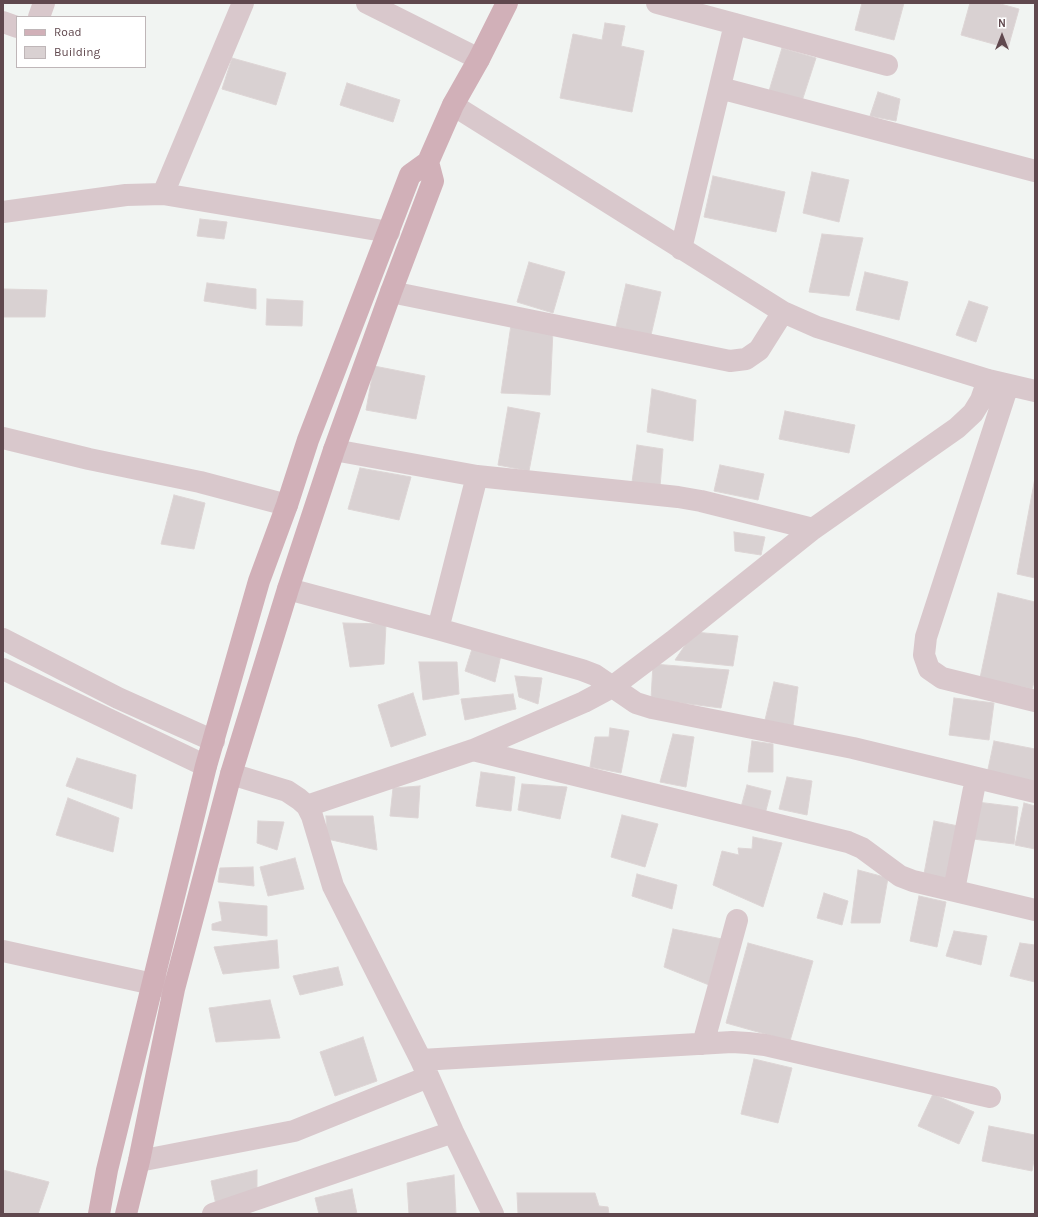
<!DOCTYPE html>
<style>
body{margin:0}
#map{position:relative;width:1038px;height:1217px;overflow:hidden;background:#f1f4f2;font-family:Karla,sans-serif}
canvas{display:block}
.frame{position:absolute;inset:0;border:4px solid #60484e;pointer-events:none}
.legend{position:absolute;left:16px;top:16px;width:130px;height:52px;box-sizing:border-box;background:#fff;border:1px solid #bfb6b8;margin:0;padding:5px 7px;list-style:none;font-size:12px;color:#60484e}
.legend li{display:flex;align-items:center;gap:8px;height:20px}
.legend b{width:20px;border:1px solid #bfb6b8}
.north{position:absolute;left:982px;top:16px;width:40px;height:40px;-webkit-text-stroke:3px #fff;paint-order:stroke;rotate:0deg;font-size:11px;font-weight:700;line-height:16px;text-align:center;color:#60484e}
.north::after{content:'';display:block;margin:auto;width:14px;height:18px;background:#60484e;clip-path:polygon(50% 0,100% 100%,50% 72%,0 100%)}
</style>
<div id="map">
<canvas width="1038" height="1217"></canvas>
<div class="frame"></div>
<ul class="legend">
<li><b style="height:5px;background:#d1b0b8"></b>Road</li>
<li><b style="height:11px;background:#d9d1d2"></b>Building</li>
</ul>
<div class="north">N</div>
</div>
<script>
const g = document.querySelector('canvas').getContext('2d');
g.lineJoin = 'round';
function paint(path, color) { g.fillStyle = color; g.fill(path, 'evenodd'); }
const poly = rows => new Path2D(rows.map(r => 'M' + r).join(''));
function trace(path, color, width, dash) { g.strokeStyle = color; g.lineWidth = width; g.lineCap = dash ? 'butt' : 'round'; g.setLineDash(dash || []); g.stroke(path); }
const building = poly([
 [862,3,904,3,894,40,855,30,862,3],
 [970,3,997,3,1019,9,1008,48,961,35,970,3],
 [605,23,625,26,621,46,644,51,632,112,560,98,573,34,602,40,605,23],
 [782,48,816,58,802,101,769,91,782,48],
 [232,58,286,73,276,105,222,89,232,58],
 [347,83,400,100,393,122,340,105,347,83],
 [878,92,900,99,896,121,870,116,878,92],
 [812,172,849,180,839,222,803,213,812,172],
 [713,176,785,192,776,232,704,217,713,176],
 [200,219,227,222,224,239,197,236,200,219],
 [822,234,863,238,849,296,809,292,822,234],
 [529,262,565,272,553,313,517,302,529,262],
 [865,272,908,282,899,320,856,310,865,272],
 [207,283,256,289,256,309,204,301,207,283],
 [626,284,661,292,651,335,616,327,626,284],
 [3,289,47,290,45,317,3,317,3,289],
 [267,299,303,301,302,326,266,325,267,299],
 [969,301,988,307,976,342,956,335,969,301],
 [511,325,553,330,550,395,501,393,511,325],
 [374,366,425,376,416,419,366,410,374,366],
 [652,389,696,400,693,441,647,432,652,389],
 [508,407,540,413,529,471,498,465,508,407],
 [785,411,855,425,849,453,779,439,785,411],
 [637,445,663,449,660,487,632,482,637,445],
 [720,465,764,474,758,500,714,491,720,465],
 [360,468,411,477,399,520,348,509,360,468],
 [1035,478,1035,578,1017,574,1035,478],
 [174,495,205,503,194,549,161,544,174,495],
 [734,532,765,537,761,555,735,551,734,532],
 [998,593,1035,602,1035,679,1032,689,980,678,998,593],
 [343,623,386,624,384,664,350,667,343,623],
 [694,632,738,636,733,666,675,660,694,632],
 [472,649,501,655,495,682,465,671,472,649],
 [419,662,457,662,459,694,423,700,419,662],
 [653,664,729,670,721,708,651,699,653,664],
 [515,676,542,678,538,704,519,697,515,676],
 [774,682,798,687,793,726,765,720,774,682],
 [413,693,426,735,391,747,378,705,413,693],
 [513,694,516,709,465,720,461,699,513,694],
 [954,698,994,703,989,740,949,735,954,698],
 [610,728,629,731,621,773,590,767,595,737,609,737,610,728],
 [673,734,694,737,686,787,660,782,673,734],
 [752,741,773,744,773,772,748,772,752,741],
 [994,741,1035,749,1035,783,987,774,994,741],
 [77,758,136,775,132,809,66,786,77,758],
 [481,772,515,777,511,811,476,806,481,772],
 [787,777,812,781,807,815,779,809,787,777],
 [522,784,567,787,560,819,518,810,522,784],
 [747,785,771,791,764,818,740,811,747,785],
 [420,786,418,818,390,816,393,788,420,786],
 [68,798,119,818,113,852,56,835,68,798],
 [977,802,1018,807,1014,844,973,839,977,802],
 [1024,803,1035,806,1035,849,1015,845,1024,803],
 [622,815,658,824,645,867,611,857,622,815],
 [326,816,373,816,377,850,327,839,326,816],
 [258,821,284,822,277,850,257,843,258,821],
 [934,821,963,827,952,884,923,879,934,821],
 [753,837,782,843,763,907,713,885,722,851,739,855,738,848,752,849,753,837],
 [295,858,304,889,268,896,260,867,295,858],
 [253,867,254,886,218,882,220,868,253,867],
 [858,870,888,878,880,923,851,923,858,870],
 [637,874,677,885,672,909,632,896,637,874],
 [824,893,848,901,842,925,817,918,824,893],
 [919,896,946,902,937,947,910,941,919,896],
 [219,902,267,906,267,936,212,930,212,924,222,921,219,902],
 [673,929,722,939,709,985,664,967,673,929],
 [954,931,987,936,981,965,946,956,954,931],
 [277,940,279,968,223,974,214,947,277,940],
 [748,943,813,961,790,1041,726,1023,748,943],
 [1020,943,1035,945,1035,982,1010,976,1020,943],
 [338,967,343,985,300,995,293,976,338,967],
 [270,1000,280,1038,216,1042,209,1008,270,1000],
 [363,1037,377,1081,335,1096,320,1052,363,1037],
 [754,1059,792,1068,778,1123,741,1114,754,1059],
 [933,1094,974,1112,959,1144,918,1126,933,1094],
 [989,1126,1035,1135,1035,1155,1032,1171,982,1161,989,1126],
 [3,1170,49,1182,38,1214,3,1214,3,1170],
 [257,1170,257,1192,216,1205,211,1181,257,1170],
 [454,1175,456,1214,409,1214,407,1183,454,1175],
 [352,1189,357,1214,319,1214,315,1198,352,1189],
 [517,1193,595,1193,599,1206,608,1207,609,1214,518,1214,517,1193]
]);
paint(building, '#d9d1d2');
trace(building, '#ddd5d5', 1);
trace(poly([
 [367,3,479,59],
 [657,3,887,65],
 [39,17,44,3],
 [3,22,17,27],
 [720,88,1035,171],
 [453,105,783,312,817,327,988,380,1035,391],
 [163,194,243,3],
 [3,212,126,195,163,194,389,232],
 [681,249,735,24],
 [391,292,730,361,746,359,759,350,783,312],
 [1008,385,926,637,924,655,929,669,942,678,1035,701],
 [3,438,89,459,200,482,287,505],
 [334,450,477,476,678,497,701,501,813,529],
 [288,589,438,629,582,670,595,675,636,703,652,708,853,748,1035,792],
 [438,629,477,476],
 [3,639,118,698,214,741],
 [3,669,206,766],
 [473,750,848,842,862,848,900,876,913,881,1035,910],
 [231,774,287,791,299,799,307,806,312,816,333,886,421,1060,453,1132,493,1214],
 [307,806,473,750,584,702,612,687,673,641,813,529,957,428,973,413,981,400,988,380],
 [954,890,976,778],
 [3,951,171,988],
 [703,1044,737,920],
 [421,1060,732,1042,748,1043,765,1045,990,1097],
 [139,1161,294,1131,428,1077],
 [213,1214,453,1132]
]), '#d9c8cc', 22);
trace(poly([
 [99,1214,107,1170,206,766,259,581,287,505,308,440,410,175,428,162,453,105,479,59,507,3],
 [126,1214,139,1161,174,989,231,774,288,589,334,450,391,292,433,181,428,162]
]), '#d1b0b8', 22);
</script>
